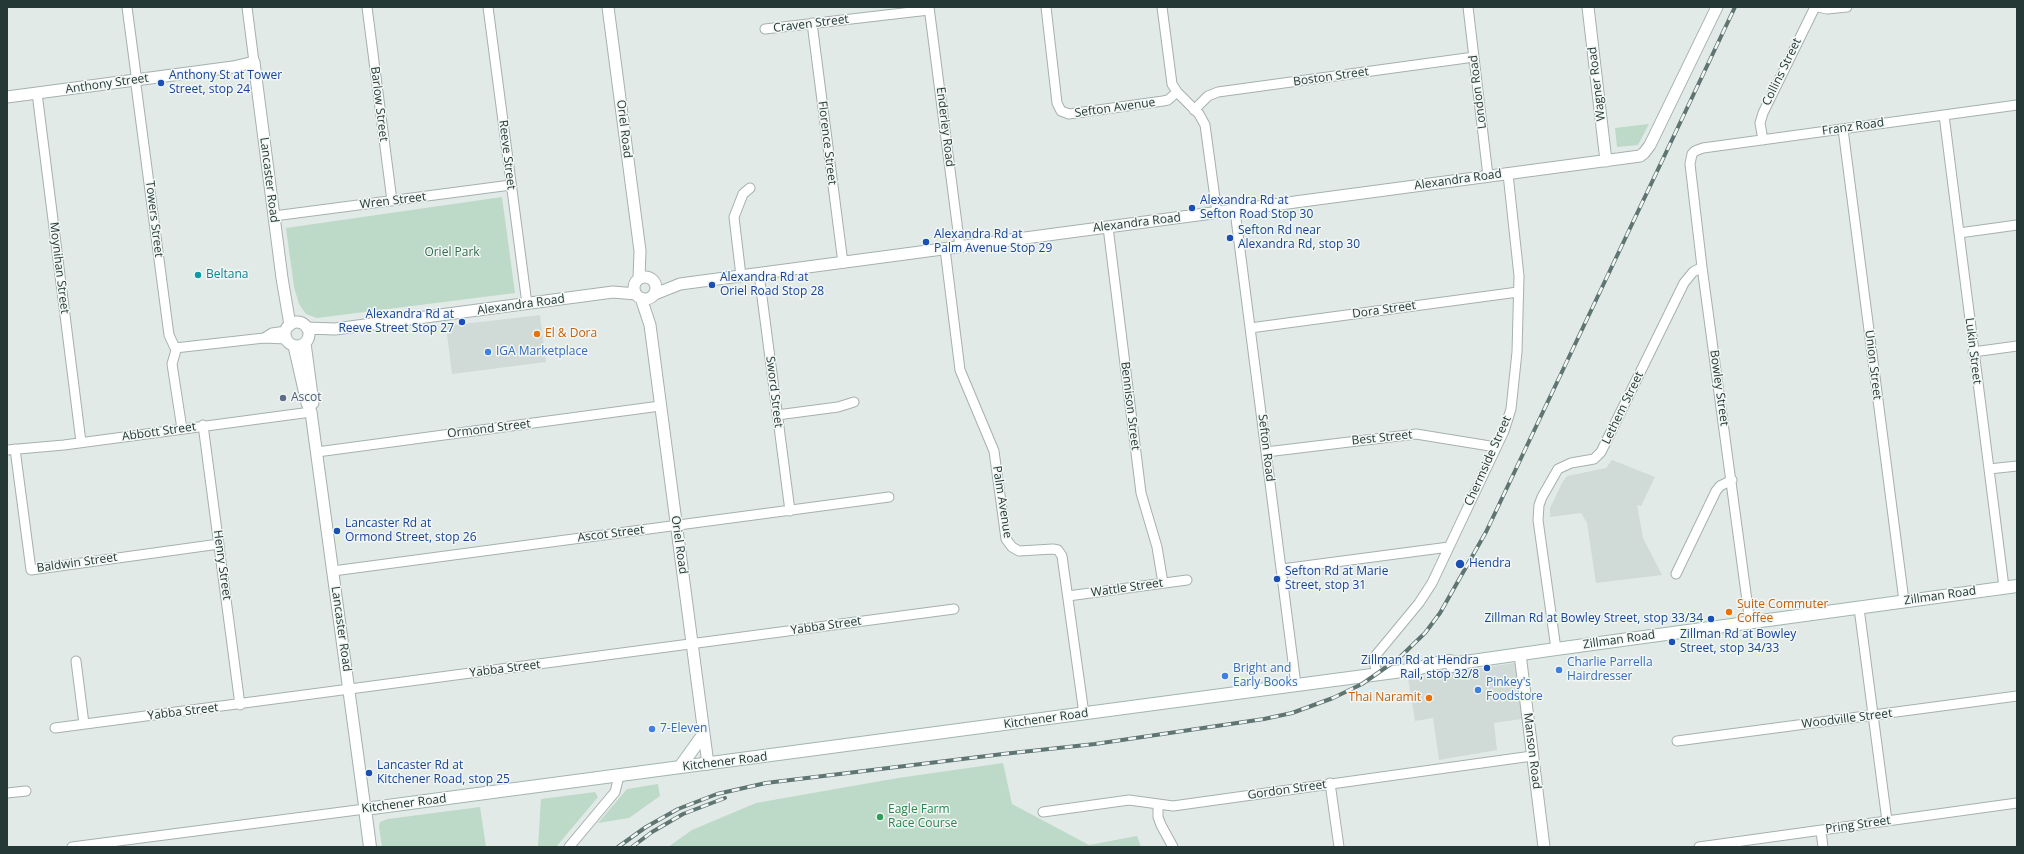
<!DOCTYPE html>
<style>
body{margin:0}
#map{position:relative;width:2024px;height:854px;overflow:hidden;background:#e2eae8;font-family:"Open Sans",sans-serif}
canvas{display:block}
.frame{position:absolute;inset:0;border:8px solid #243936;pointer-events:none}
</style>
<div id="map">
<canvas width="2024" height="854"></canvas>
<div class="frame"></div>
</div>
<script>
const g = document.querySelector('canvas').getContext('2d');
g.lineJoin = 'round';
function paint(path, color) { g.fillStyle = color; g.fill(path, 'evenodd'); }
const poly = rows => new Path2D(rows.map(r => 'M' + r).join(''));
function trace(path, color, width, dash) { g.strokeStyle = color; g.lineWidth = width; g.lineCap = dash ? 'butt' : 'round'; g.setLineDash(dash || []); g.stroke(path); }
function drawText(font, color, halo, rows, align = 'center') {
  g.font = font + ' "Open Sans",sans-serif'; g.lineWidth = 3; g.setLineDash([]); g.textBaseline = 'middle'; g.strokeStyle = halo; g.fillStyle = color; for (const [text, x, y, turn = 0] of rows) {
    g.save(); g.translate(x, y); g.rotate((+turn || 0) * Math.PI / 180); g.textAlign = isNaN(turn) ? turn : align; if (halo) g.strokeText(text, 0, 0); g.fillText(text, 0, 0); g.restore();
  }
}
paint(poly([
 [540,315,546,362,452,374,446,326],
 [1612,460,1655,477,1641,506,1637,505,1643,538,1662,575,1596,583,1587,523,1581,513,1550,517,1550,508,1563,481,1567,476,1606,468],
 [1515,663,1522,719,1494,723,1497,750,1439,760,1433,718,1415,721,1408,678]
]), '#d0dad7');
paint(poly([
 [1649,124,1638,145,1617,147,1615,128],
 [502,197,515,293,317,318,306,314,299,304,294,287,286,228],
 [1003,763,1012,804,1089,845,1137,836,1141,847,668,847,692,830,756,803,898,778],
 [658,784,660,796,629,818,598,823,627,789],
 [595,792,598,797,556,847,538,847,541,799],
 [480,807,486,847,382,847,379,827,380,822,388,819]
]), '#bdd9c8');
const minor = poly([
 [127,7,136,75,136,85,169,335,176,350,172,364,182,429],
 [247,7,254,62],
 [367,7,392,201],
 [488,7,527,304],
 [929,7,960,247],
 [1046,7,1057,103,1061,111,1069,114,1163,101,1168,100,1177,92],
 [1162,7,1172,84,1177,92,1199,114,1205,125,1217,213],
 [1468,7,1488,176],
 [1818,7,1827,9,1847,7],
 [812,23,843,263],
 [765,29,929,10],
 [37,93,81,442],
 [1194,110,1208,96,1218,92,1474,57],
 [1944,115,2004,587],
 [1843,129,1904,601],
 [1763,140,1760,123,1763,113,1815,7],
 [1235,211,1296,685],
 [274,216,511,185],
 [1108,227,1141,493,1157,547,1163,583],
 [1959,233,2017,225],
 [945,249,960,370,994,451,1006,539,1012,547,1019,551,1053,549,1058,550,1062,556,1084,714],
 [759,274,790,511],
 [741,276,734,217,743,194,750,188],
 [1250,328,1518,292],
 [264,338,272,333,286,331],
 [175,348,264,338,286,339],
 [1973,352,2017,346],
 [777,415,838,407,854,402],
 [203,425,240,705],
 [15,449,31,570,219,544],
 [7,450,64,445,311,412],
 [317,452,660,406],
 [1266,452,1416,434,1496,447],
 [1989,469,2017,466],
 [1282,569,1449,547],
 [333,571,889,497],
 [1676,574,1716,491,1720,486,1732,480],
 [1068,596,1187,580],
 [1859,608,1887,821],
 [1750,623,1702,267,1690,164,1692,154,1695,151,1703,148,2017,105],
 [1556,649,1538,520,1539,505,1542,497,1558,469,1571,463,1594,459,1601,452,1684,283,1693,272,1702,267],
 [76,661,84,724],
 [1377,674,1374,662,1376,655,1419,603,1432,583,1504,431,1511,409,1517,352,1519,276,1508,174],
 [55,728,954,609],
 [1677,741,2017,696],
 [1330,783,1339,847],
 [7,793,26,791],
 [1158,806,1158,817,1161,825,1173,847],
 [1043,812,1129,800,1173,806,1532,756],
 [1821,831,1823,847],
 [72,847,365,809],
 [569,847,615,792,619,776],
 [1699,847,2017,803]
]);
const tertiary = poly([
 [608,7,640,251,639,278],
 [1588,7,1606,161],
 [7,97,233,67,254,62,282,278,290,325],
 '634 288a11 11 0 1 1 22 0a11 11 0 1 1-22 0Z',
 [655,294,680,284,1640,156,1644,153,1650,145,1717,7],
 [641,298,650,325,708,764],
 '285 334a12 12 0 1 1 24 0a12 12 0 1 1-24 0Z',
 [307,328,335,329,613,292,636,294],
 [305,343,313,403],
 [294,346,307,403,311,412,365,809],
 [1520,654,1544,847]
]);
const secondary = poly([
 [1452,666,1458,663,1556,649,2017,586],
 [680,767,703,735],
 [370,847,365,809,1417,669,1432,664,1450,661,1458,663]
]);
trace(minor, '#a5b1af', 11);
trace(tertiary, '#a5b1af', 13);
trace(secondary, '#a2b5b0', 14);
trace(minor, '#fff', 9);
trace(tertiary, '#fff', 11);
trace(secondary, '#fff', 12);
const rail = poly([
 [618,847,646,827,678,809,717,794,766,783,1003,754,1095,744,1264,719,1292,713,1333,698,1362,684,1398,659,1425,633,1440,613,1486,532,1735,7],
 [632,847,652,832,683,814,725,798]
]);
trace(rail, '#5e7572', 4);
trace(rail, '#f2f7f5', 2.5, [8]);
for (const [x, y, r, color] of [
 [161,83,4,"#1a4fb4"],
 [1192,208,4,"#1a4fb4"],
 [1230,238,4,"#1a4fb4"],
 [926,242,4,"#1a4fb4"],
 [198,275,4,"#0f9aa8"],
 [712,285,4,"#1a4fb4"],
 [462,322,4,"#1a4fb4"],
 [537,334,4,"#e8710a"],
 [488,352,4,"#3f7fe0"],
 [283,398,4,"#5c6f8a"],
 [337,531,4,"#1a4fb4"],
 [1460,564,5,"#1a4fb4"],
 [1277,579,4,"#1a4fb4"],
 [1729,612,4,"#e8710a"],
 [1711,619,4,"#1a4fb4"],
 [1672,642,4,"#1a4fb4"],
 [1487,668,4,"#1a4fb4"],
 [1559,670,4,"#3f7fe0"],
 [1225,676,4,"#3f7fe0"],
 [1478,690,4,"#3f7fe0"],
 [1429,698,4,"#e8710a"],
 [652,729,4,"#3f7fe0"],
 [369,773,4,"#1a4fb4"],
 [880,817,4,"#2e9e5b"]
]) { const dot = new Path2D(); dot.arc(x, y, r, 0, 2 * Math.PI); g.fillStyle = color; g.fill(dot); trace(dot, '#f2f7f5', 1.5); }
drawText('12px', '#243936', '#f2f7f5', [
 ["Craven Street",811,24,-7],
 ["Collins Street",1782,72,-64],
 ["Boston Street",1331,77,-8],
 ["Anthony Street",107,84,-8],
 ["Wagner Road",1597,84,-97],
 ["London Road",1478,92,-97],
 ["Barlow Street",379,104,83],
 ["Sefton Avenue",1115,108,-8],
 ["Enderley Road",945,127,83],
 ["Franz Road",1853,127,-8],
 ["Oriel Road",624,129,83],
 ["Florence Street",827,143,83],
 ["Reeve Street",507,155,83],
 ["Lancaster Road",269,180,83],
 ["Alexandra Road",1458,180,-8],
 ["Wren Street",393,201,-7],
 ["Towers Street",154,219,83],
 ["Alexandra Road",1137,223,-7],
 ["Moynihan Street",59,268,83],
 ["Alexandra Road",521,305,-8],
 ["Dora Street",1384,310,-8],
 ["Lukin Street",1973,351,83],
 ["Union Street",1873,365,83],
 ["Bowley Street",1719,388,82],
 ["Sword Street",774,392,83],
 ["Bennison Street",1130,406,83],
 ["Lethem Street",1623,408,-64],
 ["Ormond Street",489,429,-7],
 ["Abbott Street",159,432,-8],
 ["Best Street",1382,438,-6],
 ["Sefton Road",1266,448,83],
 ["Chermside Street",1488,461,-66],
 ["Palm Avenue",1002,502,81],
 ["Ascot Street",611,534,-7],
 ["Oriel Road",679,545,82],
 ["Baldwin Street",77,563,-8],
 ["Henry Street",222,565,82],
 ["Wattle Street",1127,588,-8],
 ["Zillman Road",1940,596,-8],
 ["Yabba Street",826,626,-8],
 ["Lancaster Road",341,629,82],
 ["Zillman Road",1619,640,-8],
 ["Yabba Street",505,669,-7],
 ["Yabba Street",183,712,-7],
 ["Kitchener Road",1046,719,-8],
 ["Woodville Street",1847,719,-7],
 ["Manson Road",1532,751,83],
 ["Kitchener Road",725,762,-7],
 ["Gordon Street",1287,790,-8],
 ["Kitchener Road",404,804,-7],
 ["Pring Street",1858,825,-8]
]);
drawText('12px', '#164399', '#f2f7f5', [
 ["Anthony St at Tower",169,76],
 ["Street, stop 24",169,90],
 ["Alexandra Rd at",1200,201],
 ["Sefton Road Stop 30",1200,215],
 ["Sefton Rd near",1238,231],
 ["Alexandra Rd, stop 30",1238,245],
 ["Alexandra Rd at",934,235],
 ["Palm Avenue Stop 29",934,249],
 ["Alexandra Rd at",720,278],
 ["Oriel Road Stop 28",720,292],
 ["Alexandra Rd at",454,315,"right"],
 ["Reeve Street Stop 27",454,329,"right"],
 ["Lancaster Rd at",345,524],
 ["Ormond Street, stop 26",345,538],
 ["Hendra",1469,564],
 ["Sefton Rd at Marie",1285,572],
 ["Street, stop 31",1285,586],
 ["Zillman Rd at Bowley Street, stop 33/34",1703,619,"right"],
 ["Zillman Rd at Bowley",1680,635],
 ["Street, stop 34/33",1680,649],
 ["Zillman Rd at Hendra",1479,661,"right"],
 ["Rail, stop 32/8",1479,675,"right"],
 ["Lancaster Rd at",377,766],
 ["Kitchener Road, stop 25",377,780]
], 'left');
drawText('12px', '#336b50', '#f2f7f5', [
 ["Oriel Park",452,253]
]);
drawText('12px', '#0d838f', '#f2f7f5', [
 ["Beltana",206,275]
], 'left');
drawText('12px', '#c56008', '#f2f7f5', [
 ["El & Dora",545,334],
 ["Suite Commuter",1737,605],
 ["Coffee",1737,619],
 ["Thai Naramit",1421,698,"right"]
], 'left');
drawText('12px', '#366cbe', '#f2f7f5', [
 ["IGA Marketplace",496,352],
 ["Charlie Parrella",1567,663],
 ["Hairdresser",1567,677],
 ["Bright and",1233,669],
 ["Early Books",1233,683],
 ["Pinkey's",1486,683],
 ["Foodstore",1486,697],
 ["7-Eleven",660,729]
], 'left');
drawText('12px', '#4e5e75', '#f2f7f5', [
 ["Ascot",291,398]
], 'left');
drawText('12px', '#27864d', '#f2f7f5', [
 ["Eagle Farm",888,810],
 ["Race Course",888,824]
], 'left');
</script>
